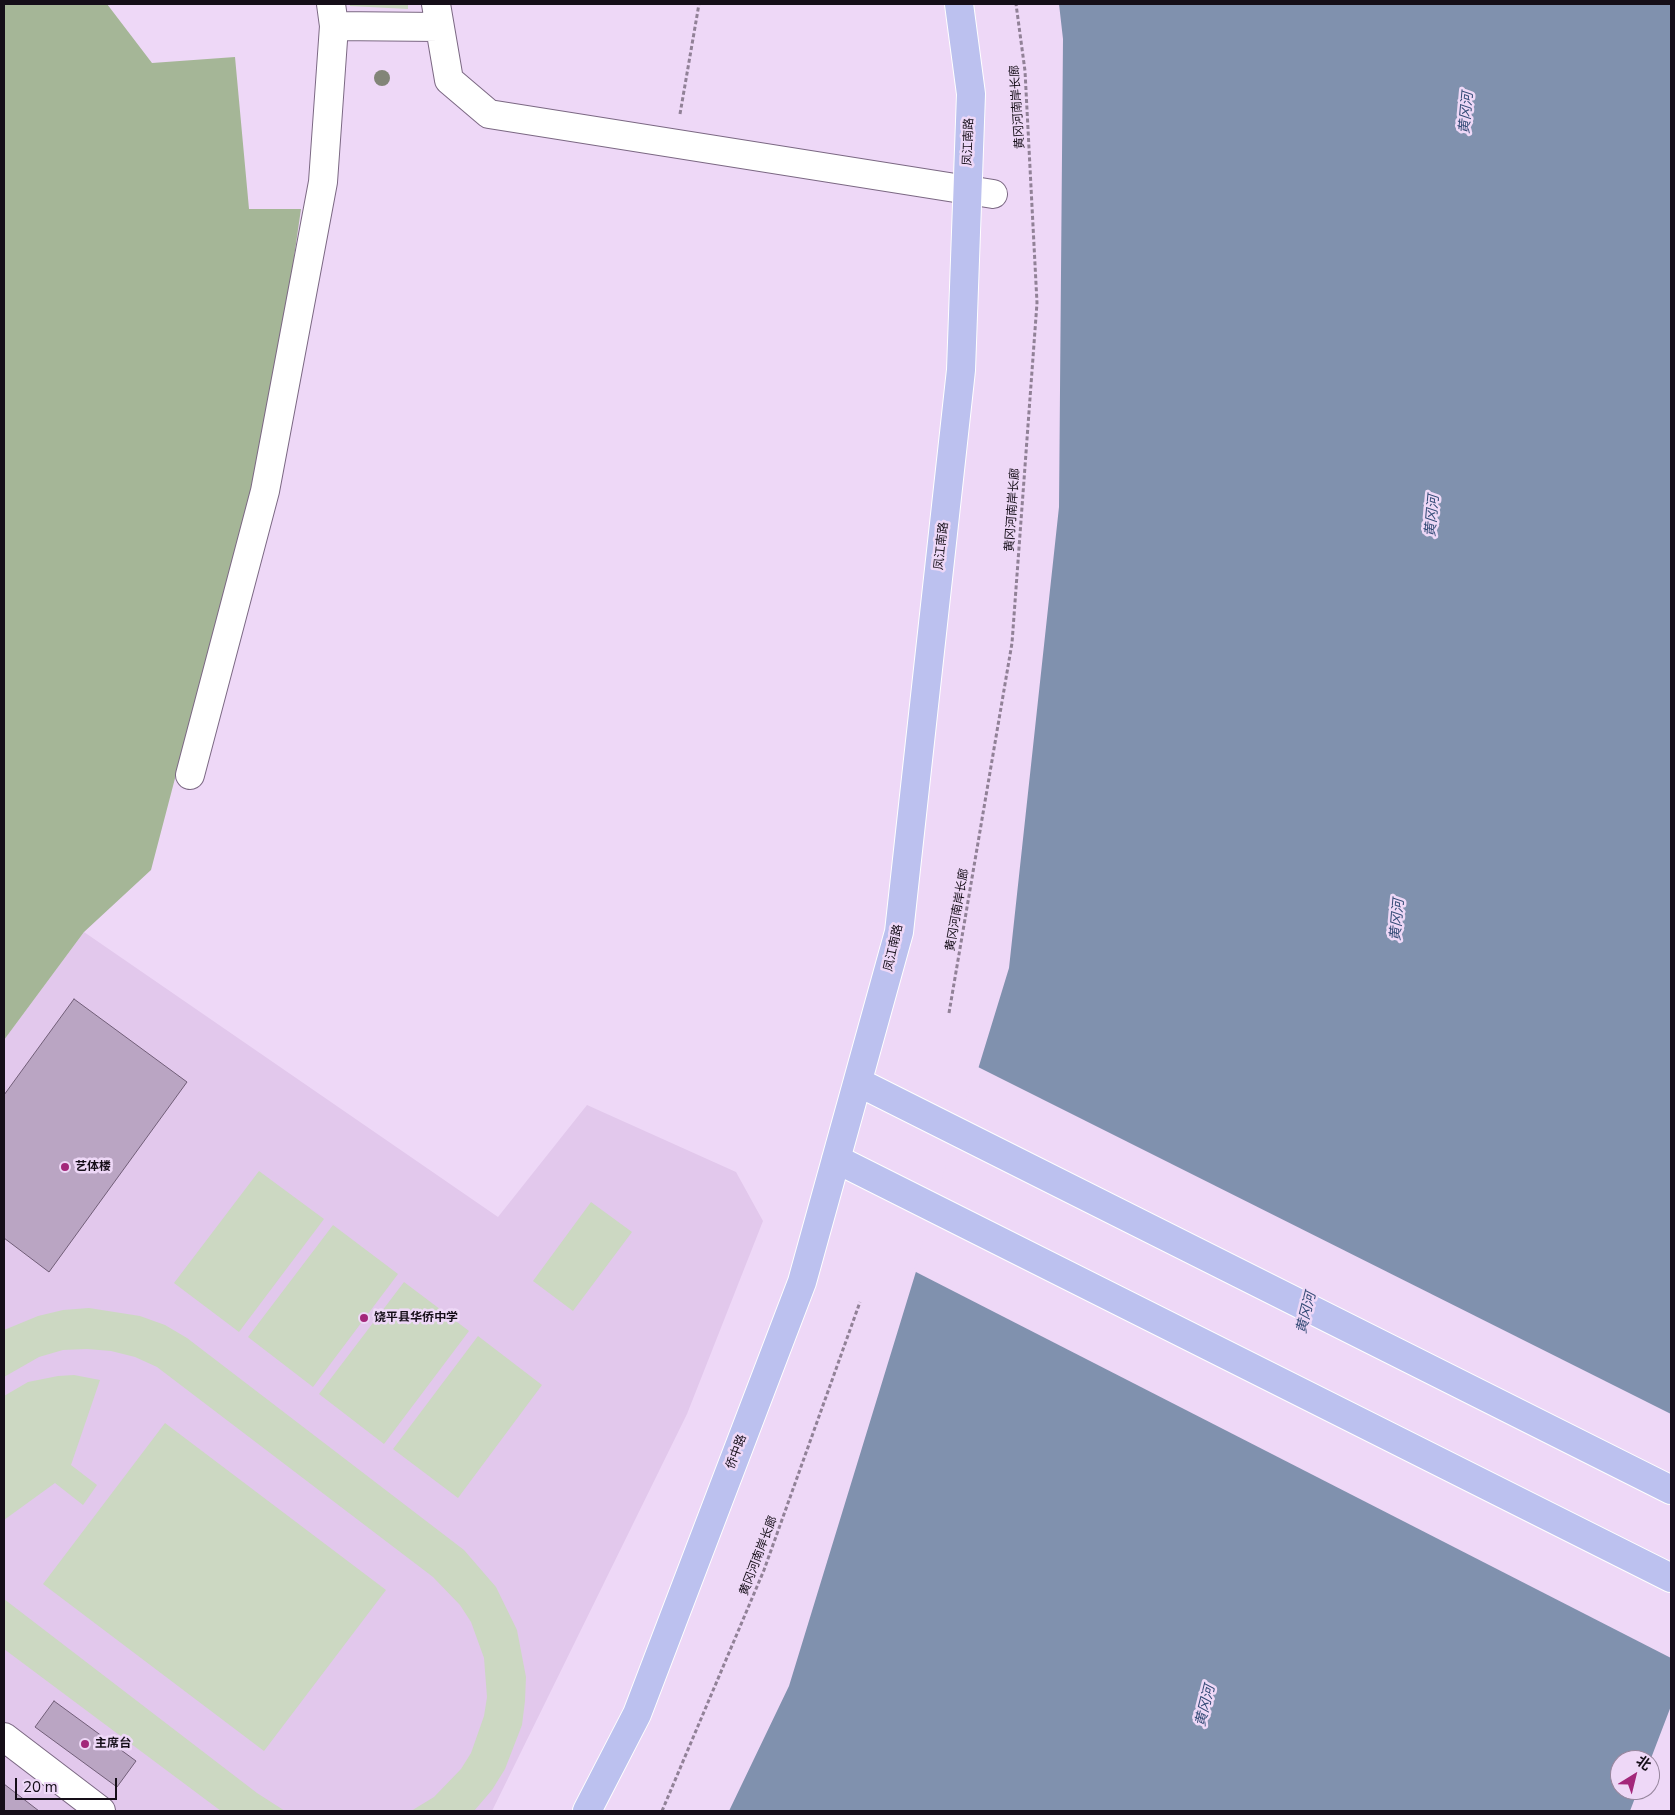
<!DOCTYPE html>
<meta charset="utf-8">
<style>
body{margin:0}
#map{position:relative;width:1675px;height:1815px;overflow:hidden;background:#eed8f7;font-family:"Nunito Sans","Noto Sans SC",sans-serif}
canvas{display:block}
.frame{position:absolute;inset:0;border:5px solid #150e18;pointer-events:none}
.north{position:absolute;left:1610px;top:1750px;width:50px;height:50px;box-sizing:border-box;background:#eed8f7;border:1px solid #97879e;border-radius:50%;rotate:36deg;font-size:14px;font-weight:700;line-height:20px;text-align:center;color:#150e18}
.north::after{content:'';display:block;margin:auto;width:18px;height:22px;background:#a3277a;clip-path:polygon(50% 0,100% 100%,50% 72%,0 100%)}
.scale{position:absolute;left:15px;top:1778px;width:102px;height:22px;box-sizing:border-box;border:2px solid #150e18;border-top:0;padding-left:6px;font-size:15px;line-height:18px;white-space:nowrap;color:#150e18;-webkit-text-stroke:4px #eed8f7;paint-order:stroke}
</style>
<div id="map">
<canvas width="1675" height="1815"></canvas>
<div class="frame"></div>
<div class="north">北</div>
<div class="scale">20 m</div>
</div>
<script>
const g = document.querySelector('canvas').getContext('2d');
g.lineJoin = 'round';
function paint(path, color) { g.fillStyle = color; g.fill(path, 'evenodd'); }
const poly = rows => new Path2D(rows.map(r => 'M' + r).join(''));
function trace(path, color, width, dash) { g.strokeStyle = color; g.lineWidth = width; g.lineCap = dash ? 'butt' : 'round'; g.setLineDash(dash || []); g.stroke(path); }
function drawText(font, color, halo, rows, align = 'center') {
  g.font = font + ' "Nunito Sans","Noto Sans SC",sans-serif'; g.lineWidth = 5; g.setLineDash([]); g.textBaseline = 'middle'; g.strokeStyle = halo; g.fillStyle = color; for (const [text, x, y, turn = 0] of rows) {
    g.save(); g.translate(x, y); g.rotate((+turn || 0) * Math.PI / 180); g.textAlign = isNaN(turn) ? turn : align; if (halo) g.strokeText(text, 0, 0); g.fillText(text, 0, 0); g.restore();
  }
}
paint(poly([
 [84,932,498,1217,587,1105,736,1172,763,1221,687,1414,492,1811,4,1811,4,1040]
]), '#e2c8ec');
paint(poly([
 [350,4,408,4,408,9,350,6],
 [259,1171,324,1219,239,1332,174,1283],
 [591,1202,632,1232,573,1311,533,1281],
 [333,1225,398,1274,313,1387,248,1337],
 [404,1282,469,1331,384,1444,319,1394],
 [89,1308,140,1316,165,1325,187,1338,464,1550,496,1587,517,1630,526,1677,525,1701,522,1725,505,1769,492,1790,474,1811,411,1811,434,1797,461,1769,471,1753,484,1716,487,1697,484,1658,471,1622,460,1605,433,1577,157,1367,135,1357,111,1351,87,1349,63,1350,39,1357,4,1377,4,1330,38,1316,63,1310],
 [478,1336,542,1385,458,1498,393,1449],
 [74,1375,100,1380,71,1465,97,1485,83,1505,55,1483,4,1520,4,1396,28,1382,58,1376],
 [165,1423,386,1590,264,1751,43,1584],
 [4,1599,257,1793,285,1811,221,1811,4,1649]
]), '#ccd8c2');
paint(poly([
 [4,4,107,4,152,63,235,57,249,209,301,209,286,313,250,492,151,870,84,932,4,1040]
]), '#a5b697');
paint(poly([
 [1059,4,1671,4,1671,1706,1650,1761,1620,1760,1620,1790,1638,1790,1630,1811,729,1811,789,1686,1009,968,1059,507,1063,39]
]), '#8091ae');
paint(poly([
 [976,1066,1671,1414,1671,1658,914,1271]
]), '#eed8f7');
const building = poly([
 [74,999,187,1082,49,1272,4,1238,4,1095,74,999],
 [54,1701,136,1761,117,1787,35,1727,54,1701],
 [4,1784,39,1811,4,1811,4,1784]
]);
paint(building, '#baa5c3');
trace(building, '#715e78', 1);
const minor = poly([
 [436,4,449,80,489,114,993,194],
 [334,26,439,27],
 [190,775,265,491,323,182,334,26,331,4],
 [4,1737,101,1811]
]);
const major = poly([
 [858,1082,1671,1490],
 [836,1159,1671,1578],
 [587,1811,637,1714,802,1282,899,932,961,370,971,94,959,4]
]);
trace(minor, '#7b6883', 30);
trace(major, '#fff', 30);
trace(poly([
 [680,114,699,4],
 [949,1013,1012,643,1037,303,1025,71,1016,4],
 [662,1811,764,1570,860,1302]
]), '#918197', 3, [4, 2.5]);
trace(minor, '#fff', 28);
trace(major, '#bcc1ef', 28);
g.fillStyle = '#828578';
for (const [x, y] of [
 [382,78]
]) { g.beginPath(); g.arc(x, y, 8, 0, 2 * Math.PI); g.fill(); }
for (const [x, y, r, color] of [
 [65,1167,5,"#a3277a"],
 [364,1318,5,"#a3277a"],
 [85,1744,5,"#a3277a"]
]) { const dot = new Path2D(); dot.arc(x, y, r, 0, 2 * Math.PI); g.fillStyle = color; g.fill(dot); trace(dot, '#eed8f7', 2); }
drawText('12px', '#150e18', '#eed8f7', [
 ["黄冈河南岸长廊",1018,107,-94],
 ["凤江南路",969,142,-88],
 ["黄冈河南岸长廊",1013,510,-86],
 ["凤江南路",942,546,-84],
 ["黄冈河南岸长廊",958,910,-80],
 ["凤江南路",894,948,-77],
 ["侨中路",737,1452,-69],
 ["黄冈河南岸长廊",759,1556,-69]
]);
drawText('bold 12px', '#150e18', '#eed8f7', [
 ["艺体楼",75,1167],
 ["饶平县华侨中学",374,1318],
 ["主席台",95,1744]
], 'left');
drawText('italic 14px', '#344b76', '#eed8f7', [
 ["黄冈河",1467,113,-85],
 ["黄冈河",1433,516,-85],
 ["黄冈河",1398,920,-85],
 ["黄冈河",1307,1313,-76],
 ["黄冈河",1206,1706,-76]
]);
</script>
